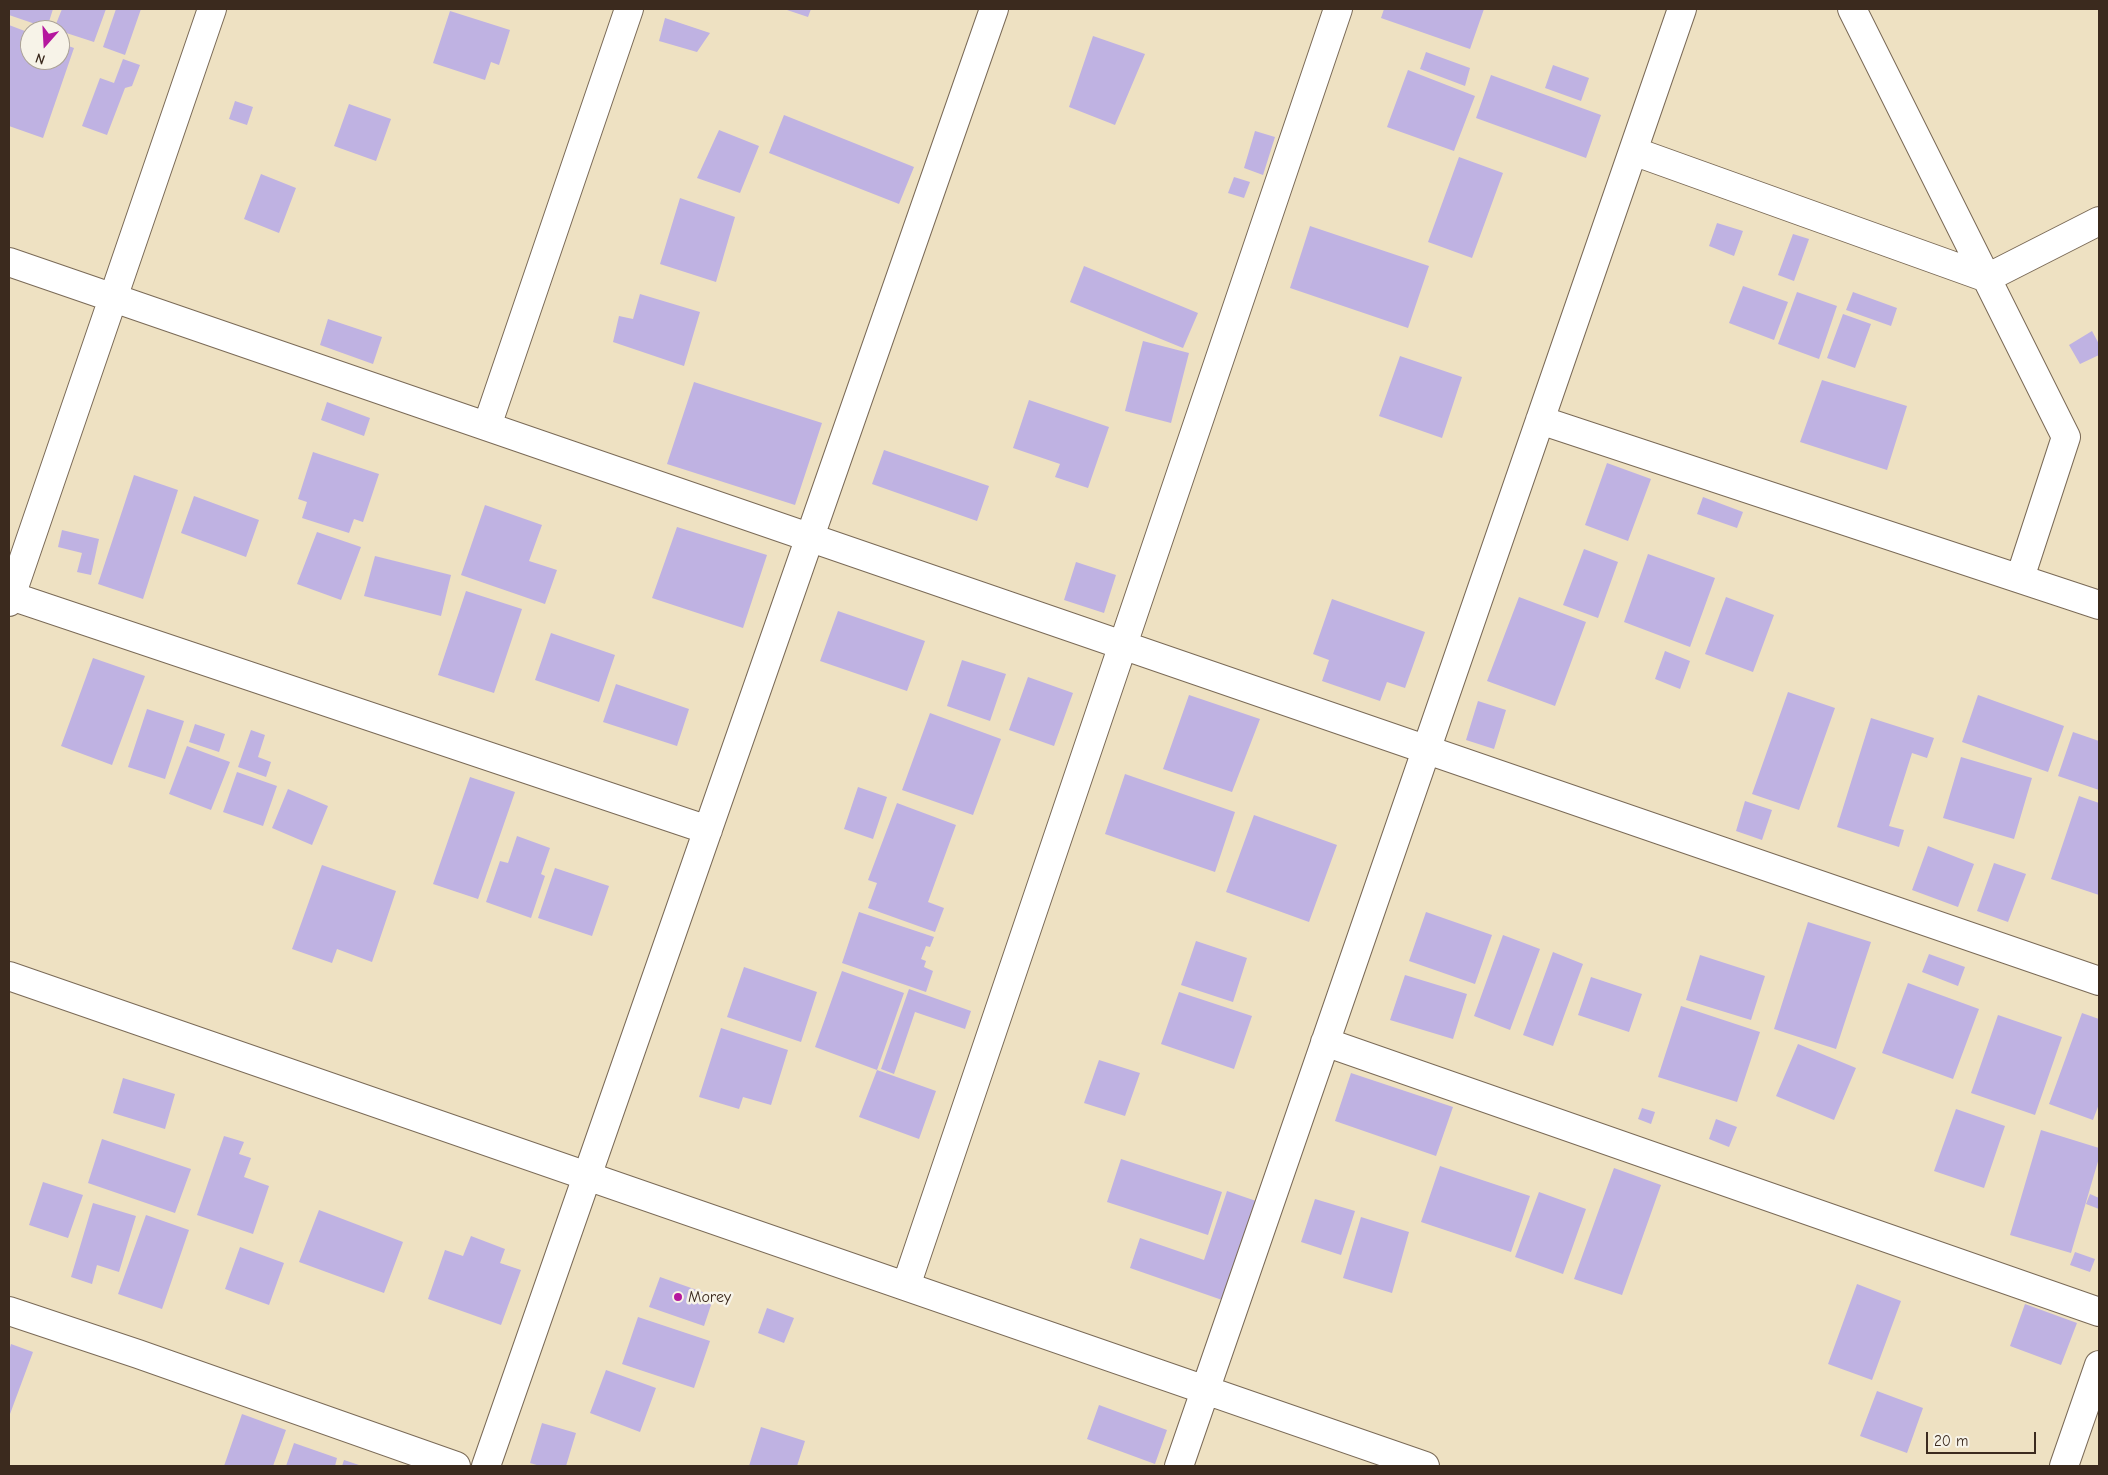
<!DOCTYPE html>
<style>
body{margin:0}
#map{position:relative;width:2108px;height:1475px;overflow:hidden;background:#eee1c2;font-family:"Comic Neue",sans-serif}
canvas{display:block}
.frame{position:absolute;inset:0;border:10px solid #3b2a1e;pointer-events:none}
.north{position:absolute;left:20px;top:20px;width:50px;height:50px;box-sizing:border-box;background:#f7f3e8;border:1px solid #aca397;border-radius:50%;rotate:199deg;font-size:14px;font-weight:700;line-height:20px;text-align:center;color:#3b2a1e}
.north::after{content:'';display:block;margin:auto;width:18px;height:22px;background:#b5179e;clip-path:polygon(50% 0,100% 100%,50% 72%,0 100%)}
.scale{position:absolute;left:1926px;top:1432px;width:110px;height:22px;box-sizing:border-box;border:2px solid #3b2a1e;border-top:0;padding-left:6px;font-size:15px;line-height:18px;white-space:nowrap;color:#3b2a1e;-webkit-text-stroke:4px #f7f3e8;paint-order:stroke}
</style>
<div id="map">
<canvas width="2108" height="1475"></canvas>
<div class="frame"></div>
<div class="north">N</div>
<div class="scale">20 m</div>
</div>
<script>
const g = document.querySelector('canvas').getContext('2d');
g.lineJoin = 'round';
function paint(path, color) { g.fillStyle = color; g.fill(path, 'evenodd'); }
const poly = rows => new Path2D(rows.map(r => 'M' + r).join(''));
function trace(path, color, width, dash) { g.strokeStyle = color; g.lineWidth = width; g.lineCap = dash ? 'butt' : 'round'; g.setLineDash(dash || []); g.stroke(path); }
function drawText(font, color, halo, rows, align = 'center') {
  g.font = font + ' "Comic Neue",sans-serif'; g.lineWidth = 5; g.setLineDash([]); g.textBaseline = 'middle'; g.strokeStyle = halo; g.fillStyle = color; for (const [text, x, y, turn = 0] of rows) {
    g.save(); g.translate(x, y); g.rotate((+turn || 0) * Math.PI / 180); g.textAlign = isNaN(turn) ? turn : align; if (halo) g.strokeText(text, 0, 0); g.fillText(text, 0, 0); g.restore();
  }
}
paint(poly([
 [9,9,53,9,47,28,9,15],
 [62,9,106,9,94,42,54,29],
 [116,9,141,9,125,55,103,47],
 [784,9,811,9,808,17],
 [1384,9,1484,9,1470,49,1381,18],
 [450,11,510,30,499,65,491,62,485,80,433,63],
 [665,18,710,33,697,52,659,41],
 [9,25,30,33,30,60,60,60,60,43,74,48,43,138,9,126],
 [1093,36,1145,54,1115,125,1069,107],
 [1426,52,1470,68,1465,86,1420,69],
 [123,59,140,65,132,86,125,88,107,135,82,126,100,78,114,83],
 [1553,65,1589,78,1581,101,1545,88],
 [1408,70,1475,96,1454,151,1387,127],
 [1491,75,1601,115,1586,158,1476,118],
 [235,101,253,107,247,125,229,119],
 [349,104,391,119,376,161,334,146],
 [784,115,914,167,899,204,769,153],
 [719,130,759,146,740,193,697,178],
 [1255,131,1275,137,1263,175,1244,168],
 [1459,157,1503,173,1472,258,1428,242],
 [261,174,296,188,279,233,244,219],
 [1234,177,1250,182,1244,198,1228,193],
 [680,198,735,217,716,282,660,264],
 [1717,223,1743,231,1734,256,1709,246],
 [1310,226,1429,266,1408,328,1290,288],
 [1793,234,1809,239,1794,281,1778,275],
 [1084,266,1198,313,1183,348,1070,302],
 [1743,286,1788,302,1774,340,1729,323],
 [1797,292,1837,306,1819,359,1778,344],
 [1853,292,1897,308,1891,326,1846,310],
 [640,294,700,312,684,366,613,342,619,316,633,319],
 [1843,314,1871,324,1855,368,1827,358],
 [328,319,382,337,373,364,320,345],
 [2092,331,2099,344,2099,355,2080,364,2069,345],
 [1143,341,1189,353,1171,423,1125,411],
 [1400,356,1462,377,1442,438,1379,416],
 [1822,380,1907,406,1887,470,1800,442],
 [694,382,822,423,795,505,667,464],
 [1029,400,1109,427,1088,488,1055,477,1060,464,1013,448],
 [327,402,370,418,364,436,321,420],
 [884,450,989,486,977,521,872,484],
 [313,452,379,474,363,522,354,519,349,533,302,518,307,502,298,499],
 [1607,463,1651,479,1628,541,1585,525],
 [134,475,178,490,143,599,98,584],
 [194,496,259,520,246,557,181,533],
 [1703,497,1743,512,1737,528,1697,514],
 [485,505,542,525,529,561,557,570,545,604,461,575],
 [677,527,767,555,743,628,652,598],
 [62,530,99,539,91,575,77,572,82,553,58,547],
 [317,532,361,547,341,600,297,584],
 [1584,549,1618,562,1598,618,1563,605],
 [1648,554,1715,578,1690,647,1624,622],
 [375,556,451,575,441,616,364,596],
 [1076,562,1116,575,1104,613,1064,600],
 [466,591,522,609,494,693,438,675],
 [1519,597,1586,622,1555,706,1487,681],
 [1726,597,1774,615,1753,672,1705,654],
 [1332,599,1425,632,1405,688,1387,682,1380,701,1322,681,1329,660,1313,654],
 [838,611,925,641,907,691,820,661],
 [551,633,615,655,599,702,535,680],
 [1665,651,1690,661,1680,689,1655,679],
 [93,658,145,676,112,765,61,746],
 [962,660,1006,674,990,721,947,706],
 [1028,677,1073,693,1054,746,1009,730],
 [616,684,689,709,677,746,603,722],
 [1788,692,1835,708,1799,810,1752,794],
 [1189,695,1260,719,1232,792,1163,769],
 [1978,695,2064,726,2048,772,1962,742],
 [1478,701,1506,710,1494,749,1466,740],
 [147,709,184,721,165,779,128,767],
 [930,713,1001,739,973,815,902,790],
 [1871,718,1934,738,1927,758,1912,753,1889,826,1904,830,1899,847,1837,827],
 [195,724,225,734,219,752,189,742],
 [251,730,265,735,258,757,271,762,266,777,238,767],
 [2073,732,2099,741,2099,790,2058,776],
 [187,746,230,762,211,810,169,794],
 [1961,757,2032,778,2014,839,1943,818],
 [237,772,277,786,263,826,223,812],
 [1125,774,1235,812,1215,872,1105,834],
 [470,777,515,792,478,899,433,884],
 [858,787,887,797,873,839,844,829],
 [288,789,328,806,312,845,272,828],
 [2079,796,2099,803,2099,895,2051,879],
 [1745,801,1772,810,1762,840,1736,831],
 [897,803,956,825,928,902,944,908,935,932,868,908,877,883,868,880],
 [1254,815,1337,845,1309,922,1226,892],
 [517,836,550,848,541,874,545,876,531,918,486,902,500,861,508,863],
 [1928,846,1974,864,1958,907,1912,890],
 [1994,863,2026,874,2008,922,1977,911],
 [322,865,396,891,372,962,337,949,332,963,292,949],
 [555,868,609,886,592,936,538,918],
 [859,912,934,937,930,947,926,946,921,959,926,961,924,967,933,971,926,992,842,963],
 [1426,912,1492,935,1475,984,1409,961],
 [1808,922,1871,942,1836,1049,1774,1029],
 [1503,935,1540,949,1510,1030,1474,1016],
 [1196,941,1247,958,1233,1002,1181,985],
 [1553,952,1583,964,1553,1046,1523,1035],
 [1929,954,1965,967,1958,986,1922,972],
 [1700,955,1765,976,1751,1020,1686,1000],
 [744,967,817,992,801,1042,727,1017],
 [842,971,904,993,877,1070,815,1047],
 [1405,975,1467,994,1453,1039,1390,1020],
 [1591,977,1642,994,1629,1032,1578,1015],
 [1908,983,1979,1009,1953,1079,1882,1053],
 [909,989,971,1011,965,1029,915,1012,894,1074,881,1069],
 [1179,992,1252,1016,1234,1069,1161,1044],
 [1681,1006,1760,1032,1737,1102,1658,1077],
 [2082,1013,2099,1019,2099,1104,2093,1120,2049,1104],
 [1998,1015,2062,1037,2035,1115,1971,1093],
 [721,1028,788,1050,771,1105,743,1097,739,1109,699,1097],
 [1798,1044,1856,1068,1834,1120,1776,1096],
 [1099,1060,1140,1073,1125,1116,1084,1103],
 [877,1070,936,1091,919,1139,859,1117],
 [1351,1073,1453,1107,1436,1156,1335,1121],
 [123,1078,175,1094,165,1129,113,1113],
 [1642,1108,1655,1112,1651,1124,1638,1119],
 [1956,1109,2005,1126,1984,1188,1934,1171],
 [1716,1119,1737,1127,1729,1147,1709,1139],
 [2041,1130,2099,1148,2099,1158,2071,1253,2010,1235],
 [224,1136,244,1142,239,1154,251,1158,244,1177,269,1186,253,1234,197,1215],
 [102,1139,191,1169,175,1213,88,1183],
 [1121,1159,1222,1192,1208,1235,1107,1202],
 [1440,1166,1530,1196,1511,1252,1421,1222],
 [1614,1168,1661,1185,1622,1295,1574,1279],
 [43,1182,83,1195,68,1238,29,1225],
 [1227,1191,1259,1202,1225,1301,1130,1268,1140,1238,1204,1260],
 [1539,1192,1586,1209,1563,1274,1515,1257],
 [2090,1194,2099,1198,2099,1209,2086,1204],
 [1315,1199,1355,1211,1341,1255,1301,1242],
 [93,1203,136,1216,119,1272,97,1265,92,1284,71,1277],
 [319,1210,403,1242,384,1293,299,1262],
 [146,1215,189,1230,162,1309,118,1294],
 [1361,1217,1409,1232,1392,1293,1343,1278],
 [471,1236,505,1249,500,1263,521,1270,501,1325,428,1299,445,1250,463,1256],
 [240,1247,284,1263,269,1305,225,1289],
 [2075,1252,2095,1259,2090,1272,2070,1265],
 [660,1277,714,1296,704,1326,649,1307],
 [1857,1284,1901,1301,1872,1380,1828,1364],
 [2025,1304,2077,1323,2061,1365,2010,1346],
 [767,1308,794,1318,784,1343,758,1333],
 [638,1317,710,1341,694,1388,622,1364],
 [11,1344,33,1352,10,1414,9,1413,9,1351],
 [606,1370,656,1388,640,1432,590,1413],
 [1877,1391,1923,1408,1907,1453,1860,1436],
 [1099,1405,1167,1430,1155,1464,1087,1439],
 [242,1414,286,1430,273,1466,224,1466],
 [542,1423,576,1433,566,1466,540,1466,530,1463],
 [761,1427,805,1441,797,1466,749,1466],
 [294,1443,337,1458,335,1466,286,1466],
 [344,1460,362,1466,342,1466]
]), '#bfb2e2');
const minor = poly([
 [1852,9,2066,437,2020,578],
 [1633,151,1987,278,2099,221],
 [9,262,2099,981],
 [1540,420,2099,605],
 [487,426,629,9],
 [11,596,708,830],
 [9,602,212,9],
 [9,976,1425,1466],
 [1325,1042,2099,1312],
 [906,1286,1338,9],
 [9,1311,138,1354,456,1466],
 [486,1466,994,9],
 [1179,1466,1682,9],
 [2064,1466,2099,1365]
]);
trace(minor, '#7a6a57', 30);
trace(minor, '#fff', 28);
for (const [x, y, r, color] of [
 [678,1297,5,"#b5179e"]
]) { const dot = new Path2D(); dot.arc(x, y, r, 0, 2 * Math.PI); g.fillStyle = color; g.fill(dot); trace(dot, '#f7f3e8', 2); }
drawText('16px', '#3b2a1e', '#f7f3e8', [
 ["Morey",688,1297]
], 'left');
</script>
